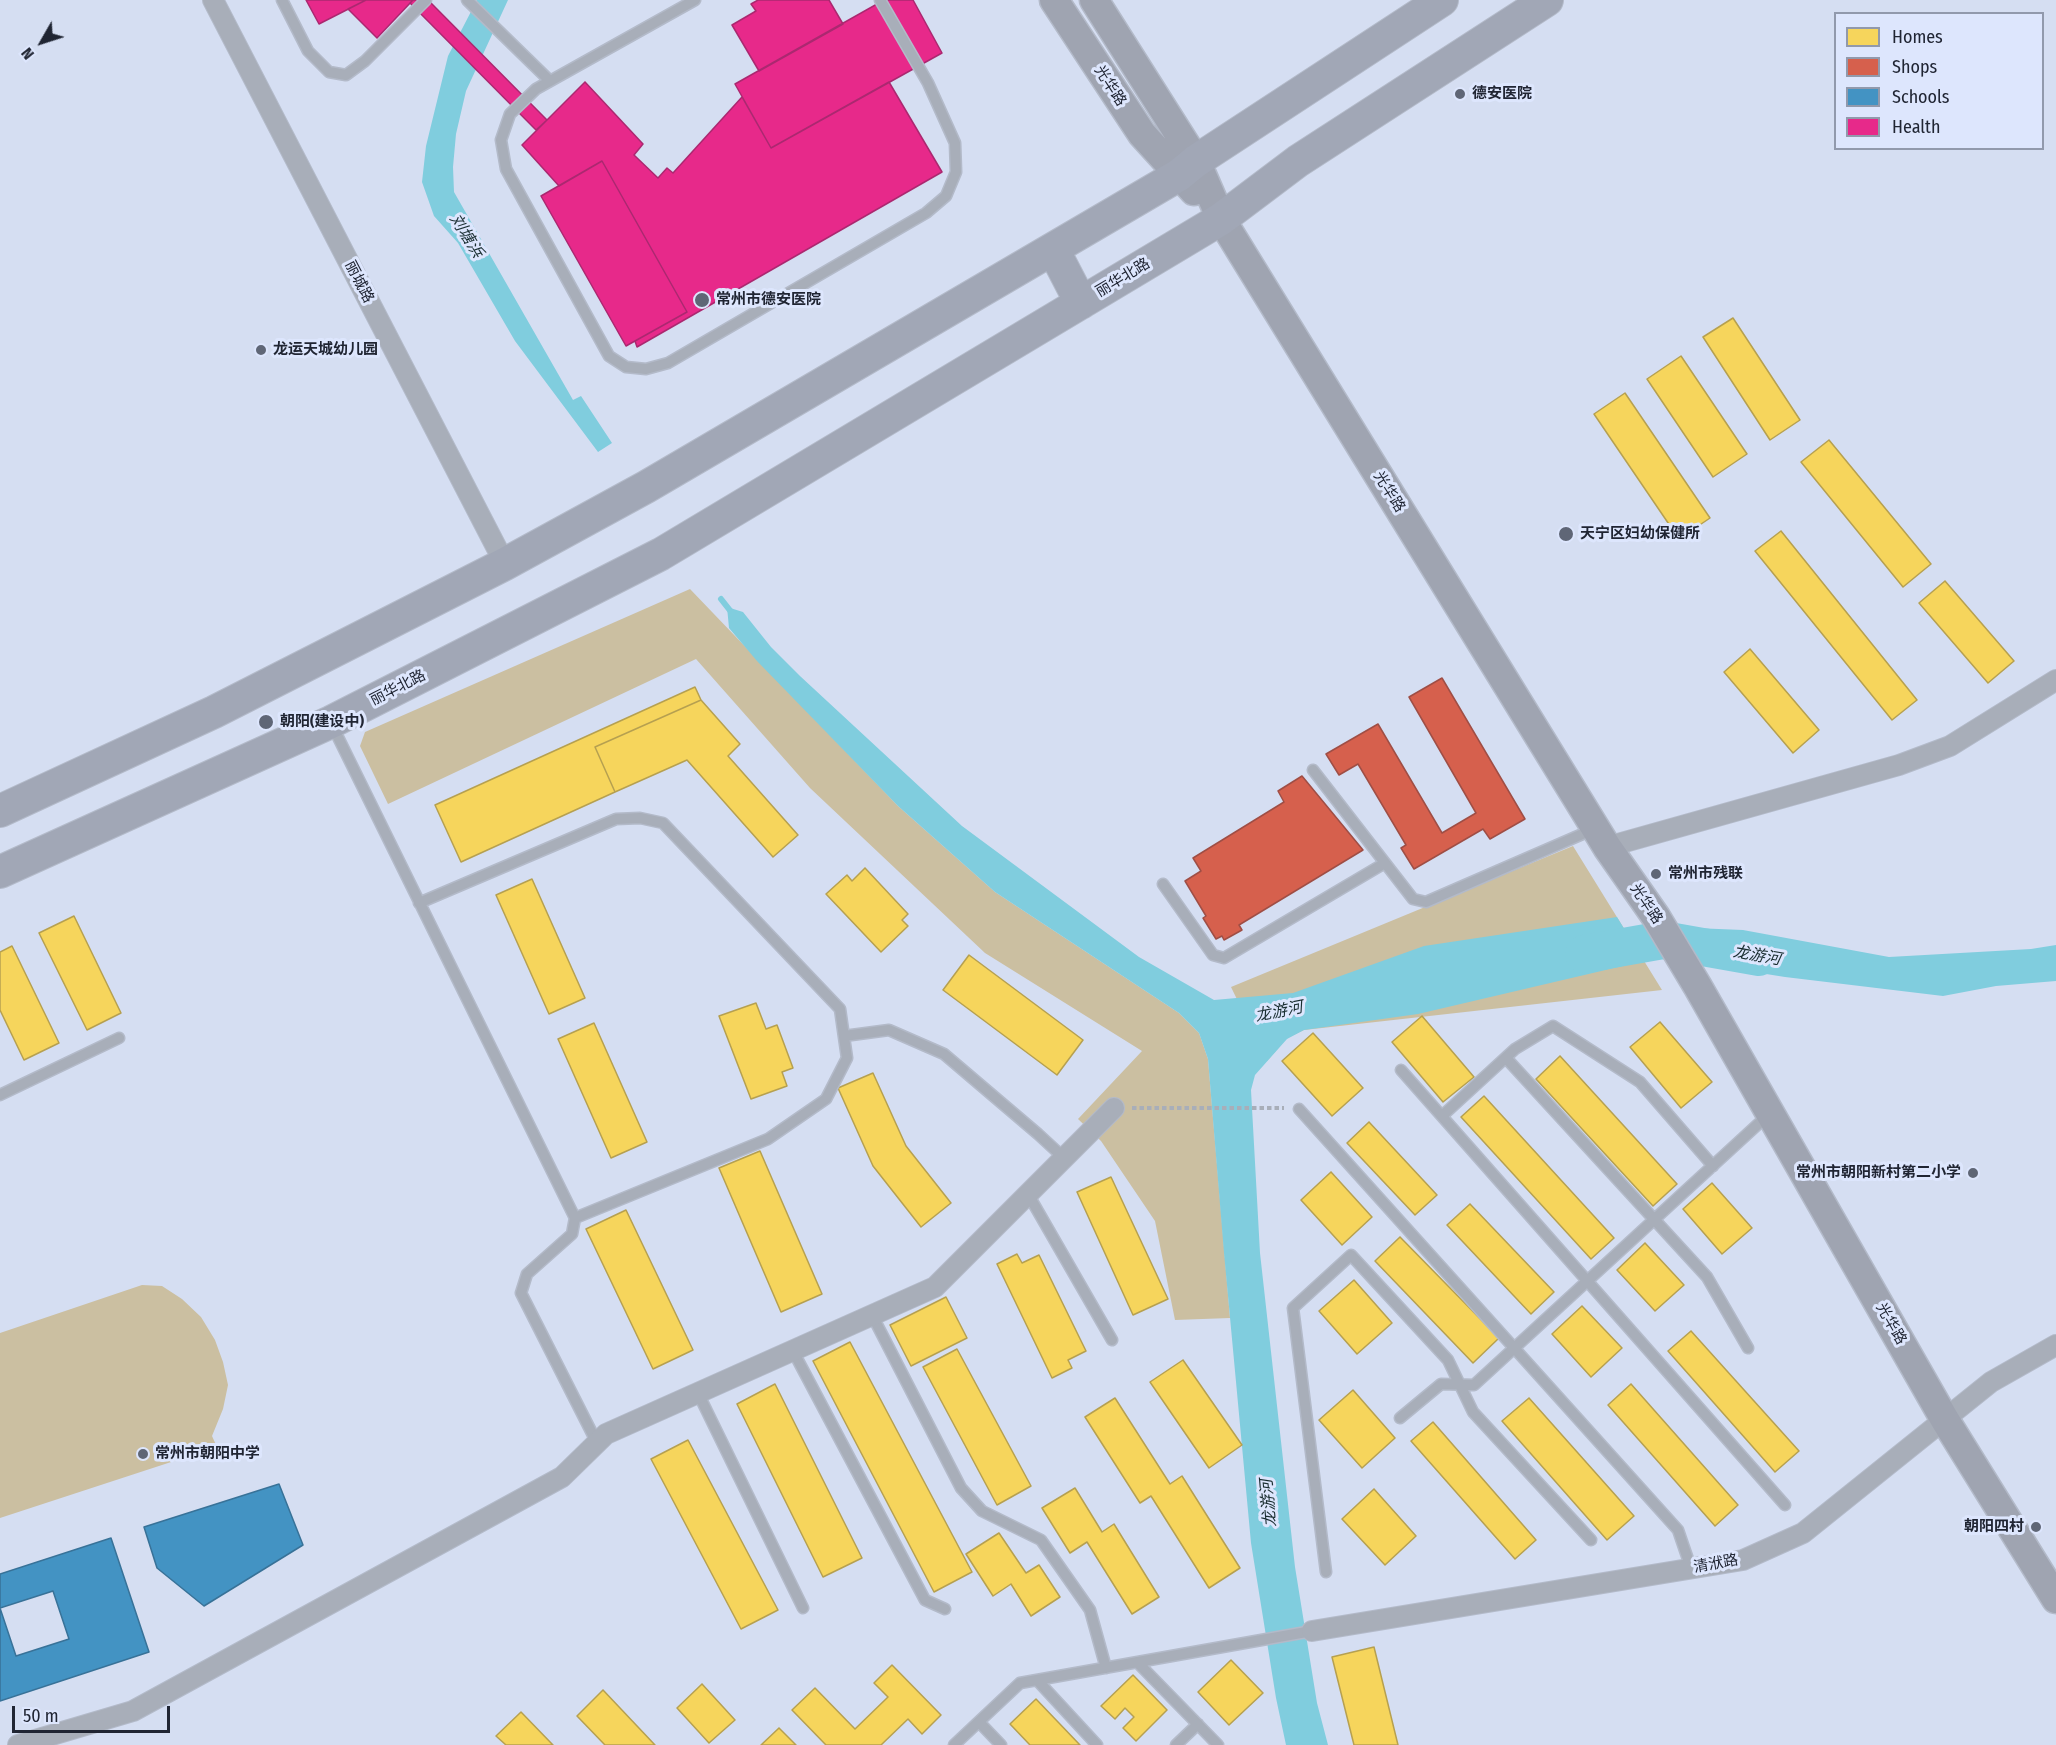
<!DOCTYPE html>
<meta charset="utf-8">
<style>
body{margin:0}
#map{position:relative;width:2056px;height:1745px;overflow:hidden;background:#d5def2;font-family:"Fira Sans Condensed",sans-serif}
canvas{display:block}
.legend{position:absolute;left:1834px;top:12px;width:210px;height:138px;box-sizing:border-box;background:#dde6fd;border:2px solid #9199ac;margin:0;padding:8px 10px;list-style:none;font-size:18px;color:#202533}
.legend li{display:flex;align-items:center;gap:12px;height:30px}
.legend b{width:30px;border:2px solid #9199ac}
.north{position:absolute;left:12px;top:12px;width:60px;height:60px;-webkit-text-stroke:4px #dde6fd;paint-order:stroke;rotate:231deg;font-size:16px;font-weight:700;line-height:24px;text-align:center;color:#202533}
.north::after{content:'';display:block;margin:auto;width:21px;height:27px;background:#202533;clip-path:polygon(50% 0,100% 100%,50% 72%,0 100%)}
.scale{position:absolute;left:12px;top:1706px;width:158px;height:27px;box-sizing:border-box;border:3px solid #202533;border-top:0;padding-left:8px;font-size:18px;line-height:21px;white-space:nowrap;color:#202533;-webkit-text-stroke:4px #dde6fd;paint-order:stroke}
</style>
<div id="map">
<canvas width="2056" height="1745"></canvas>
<ul class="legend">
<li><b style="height:16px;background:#f6d55c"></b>Homes</li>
<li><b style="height:16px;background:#d6604d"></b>Shops</li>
<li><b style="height:16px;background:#4393c3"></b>Schools</li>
<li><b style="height:16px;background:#e7298a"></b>Health</li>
</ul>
<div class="north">N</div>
<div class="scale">50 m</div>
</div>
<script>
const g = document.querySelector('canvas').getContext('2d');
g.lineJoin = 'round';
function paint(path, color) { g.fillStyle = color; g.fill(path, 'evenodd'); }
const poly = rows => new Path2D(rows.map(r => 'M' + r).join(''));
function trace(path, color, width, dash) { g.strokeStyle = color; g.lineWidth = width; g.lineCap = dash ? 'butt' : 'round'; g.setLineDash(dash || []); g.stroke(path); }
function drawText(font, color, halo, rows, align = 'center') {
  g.font = font + ' "Fira Sans Condensed","Noto Sans SC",sans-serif'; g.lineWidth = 6; g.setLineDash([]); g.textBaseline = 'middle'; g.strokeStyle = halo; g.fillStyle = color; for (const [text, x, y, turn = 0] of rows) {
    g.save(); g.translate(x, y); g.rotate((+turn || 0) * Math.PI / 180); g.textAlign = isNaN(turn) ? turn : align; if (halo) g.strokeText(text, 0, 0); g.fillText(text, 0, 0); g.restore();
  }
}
paint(poly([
 [690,589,898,806,995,892,1179,1013,1199,1033,1208,1059,1230,1318,1175,1320,1155,1221,1101,1141,1078,1119,1142,1051,985,953,810,788,696,659,388,804,360,746,365,732],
 [1573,846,1662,990,1304,1030,1287,1038,1267,1061,1231,987],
 [142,1285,162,1286,182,1299,201,1317,215,1340,223,1362,228,1385,223,1409,212,1436,217,1447,0,1518,0,1333]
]), '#cbbfa1');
paint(poly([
 [477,0,508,0,466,91,456,134,453,167,454,192,573,400,581,396,612,443,598,452,515,341,458,243,434,216,422,182,426,146,448,56],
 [727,607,743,612,771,647,800,676,962,826,1139,957,1214,1000,1293,993,1424,946,1617,917,1644,961,1418,1014,1304,1030,1287,1039,1255,1075,1251,1090,1260,1253,1295,1567,1317,1703,1328,1745,1286,1745,1276,1698,1251,1543,1224,1253,1208,1059,1199,1033,1179,1013,995,892,898,806,757,661,729,628],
 [1694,928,1743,930,1889,957,2031,949,2056,945,2056,981,1996,986,1943,996,1785,977,1722,967]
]), '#80cdde');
const homes = poly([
 [1733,318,1800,420,1770,440,1703,337,1733,318],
 [1681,356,1747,454,1713,477,1647,379,1681,356],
 [1625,393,1710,518,1679,539,1594,414,1625,393],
 [1829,440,1931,564,1903,587,1801,462,1829,440],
 [1781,531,1917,700,1892,720,1755,551,1781,531],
 [1945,581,2014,661,1988,683,1919,603,1945,581],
 [1750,649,1819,730,1793,753,1724,672,1750,649],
 [695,687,701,700,595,747,615,792,461,862,435,805,695,687],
 [701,700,740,744,728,756,798,835,773,857,687,760,615,792,595,747,701,700],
 [865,868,908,914,902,920,908,926,881,952,826,894,847,875,852,881,865,868],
 [532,879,585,998,549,1014,496,895,532,879],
 [74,916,121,1013,87,1030,39,933,74,916],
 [12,946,59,1043,24,1060,0,1010,0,952,12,946],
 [969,955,1083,1040,1057,1075,943,990,969,955],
 [756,1003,766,1029,777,1025,793,1068,782,1072,787,1086,751,1099,719,1016,756,1003],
 [1422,1016,1474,1077,1443,1102,1392,1042,1422,1016],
 [1660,1022,1712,1082,1681,1108,1630,1047,1660,1022],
 [594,1023,647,1142,611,1158,558,1039,594,1023],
 [1313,1033,1363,1088,1332,1116,1282,1061,1313,1033],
 [1560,1056,1677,1184,1653,1206,1536,1079,1560,1056],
 [873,1073,906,1146,951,1203,921,1227,873,1166,838,1088,873,1073],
 [1484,1096,1614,1238,1591,1259,1461,1117,1484,1096],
 [1369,1122,1437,1195,1415,1215,1347,1143,1369,1122],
 [760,1151,822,1294,781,1312,719,1168,760,1151],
 [1331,1172,1372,1217,1342,1245,1301,1200,1331,1172],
 [1111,1177,1168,1299,1133,1315,1077,1192,1111,1177],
 [1712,1183,1752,1228,1722,1254,1683,1209,1712,1183],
 [1470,1204,1554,1292,1531,1314,1447,1225,1470,1204],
 [626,1210,693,1350,653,1369,586,1229,626,1210],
 [1400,1237,1499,1338,1473,1363,1375,1261,1400,1237],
 [1645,1243,1684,1285,1655,1311,1617,1270,1645,1243],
 [1017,1254,1022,1263,1039,1255,1086,1351,1068,1360,1072,1368,1052,1378,997,1264,1017,1254],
 [1354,1280,1392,1323,1357,1354,1319,1311,1354,1280],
 [946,1297,967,1338,911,1366,890,1325,946,1297],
 [1582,1306,1622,1348,1591,1377,1552,1334,1582,1306],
 [1691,1331,1799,1451,1775,1472,1668,1351,1691,1331],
 [850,1342,972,1572,934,1592,813,1361,850,1342],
 [957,1349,1031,1486,997,1505,923,1367,957,1349],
 [1183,1360,1242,1445,1209,1468,1150,1382,1183,1360],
 [775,1384,862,1558,823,1577,737,1404,775,1384],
 [1631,1384,1738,1505,1715,1526,1608,1405,1631,1384],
 [1353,1390,1395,1438,1362,1468,1319,1420,1353,1390],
 [1115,1398,1170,1484,1182,1476,1240,1568,1209,1588,1151,1496,1140,1503,1085,1417,1115,1398],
 [1529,1398,1634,1516,1607,1540,1502,1421,1529,1398],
 [1433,1422,1536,1540,1515,1559,1411,1441,1433,1422],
 [688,1440,778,1610,741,1629,651,1459,688,1440],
 [1075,1488,1102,1532,1114,1524,1159,1597,1132,1614,1087,1542,1070,1553,1042,1508,1075,1488],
 [1374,1489,1416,1536,1385,1565,1342,1519,1374,1489],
 [999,1533,1026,1573,1039,1565,1060,1597,1031,1616,1011,1584,993,1596,966,1554,999,1533],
 [1374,1647,1398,1745,1354,1745,1332,1657,1374,1647],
 [1231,1660,1263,1693,1229,1725,1198,1692,1231,1660],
 [892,1665,941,1715,922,1734,908,1719,881,1745,826,1745,792,1710,815,1688,855,1729,888,1697,874,1683,892,1665],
 [1133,1675,1167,1710,1136,1741,1123,1728,1134,1717,1125,1708,1115,1719,1101,1706,1133,1675],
 [702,1684,735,1720,709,1743,677,1708,702,1684],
 [603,1690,655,1745,605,1745,577,1716,603,1690],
 [1036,1699,1080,1745,1030,1745,1010,1724,1036,1699],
 [521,1712,553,1745,506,1745,496,1736,521,1712],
 [779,1728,796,1745,761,1745,779,1728]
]);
paint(homes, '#f6d55c');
trace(homes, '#b6a050', 1.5);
const shops = poly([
 [1442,678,1525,819,1490,839,1483,829,1414,869,1401,848,1406,845,1358,764,1339,775,1326,754,1378,724,1442,833,1476,813,1409,697,1442,678],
 [1302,776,1363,850,1239,925,1242,930,1224,940,1222,936,1216,939,1203,918,1206,916,1185,881,1201,871,1193,858,1284,802,1278,791,1302,776]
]);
paint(shops, '#d6604d');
trace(shops, '#9f4e45', 1.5);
const schools = poly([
 [279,1484,303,1545,204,1606,157,1568,144,1527,279,1484],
 [111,1538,149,1652,0,1701,0,1608,16,1656,69,1639,53,1591,0,1608,0,1574,111,1538]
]);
paint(schools, '#4393c3');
trace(schools, '#387298', 1.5);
const health = poly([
 [306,0,366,0,319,24,306,0],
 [366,0,413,0,377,38,348,9,366,0],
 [413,0,428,0,547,120,536,130,410,3,413,0],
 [758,0,829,0,843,24,759,71,732,25,756,11,751,4,758,0],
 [884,0,913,0,942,53,771,148,735,84,884,0],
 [585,82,643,144,634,155,658,178,667,168,673,173,742,97,771,148,889,82,942,172,637,347,635,341,687,312,602,161,559,186,522,145,585,82],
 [602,161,687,312,626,346,541,196,602,161]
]);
paint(health, '#e7298a');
trace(health, '#ab2870', 1.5);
trace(poly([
 [721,599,732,613]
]), '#80cdde', 6);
trace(poly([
 [1584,954,1663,940,1759,957]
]), '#80cdde', 38);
const lane = poly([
 [282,0,308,51,329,72,346,75,365,61,426,0],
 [467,0,550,81],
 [695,0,536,89,510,114,501,140,506,169,609,356,626,367,646,369,668,363,926,213,946,196,956,172,955,143,928,83,880,0],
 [332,725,575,1218,572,1234,527,1274,521,1293,597,1443],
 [1313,770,1413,899,1426,902,1594,829],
 [1163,884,1213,955,1224,958,1385,863],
 [419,903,616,819,640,818,663,823,840,1009,847,1058,826,1099,768,1139,575,1218],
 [844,1036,889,1030,944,1054,1038,1134,1064,1158],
 [1506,1058,1707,1277,1748,1348],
 [1401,1070,1785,1505],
 [0,1095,119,1038],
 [1299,1109,1678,1530,1691,1568],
 [1442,1116,1515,1049,1553,1026,1640,1082,1713,1166],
 [1028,1194,1112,1340],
 [872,1315,961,1488,982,1511,1041,1540,1090,1610,1106,1668],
 [793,1351,925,1600,945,1609],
 [698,1393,803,1608],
 [1400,1418,1441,1384,1474,1385,1768,1115],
 [1326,1572,1293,1308,1351,1255,1448,1360,1473,1412,1591,1540],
 [1137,1662,1218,1745],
 [1037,1680,1097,1745],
 [979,1722,1001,1745],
 [954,1745,1020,1683,1312,1631],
 [1176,1745,1198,1724]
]);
const street = poly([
 [213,0,505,564],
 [1607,847,1899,765,1950,746,2056,680],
 [1312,1631,1743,1560,1803,1533,1991,1382,2056,1345],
 [18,1745,133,1711,562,1477,606,1434,935,1287,1114,1108]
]);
const secondary = poly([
 [1054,0,1142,134,1194,191],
 [1094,0,1196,161,1221,219,1607,847,1656,917,1698,987,1945,1420,2056,1599]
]);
const primary = poly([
 [1053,249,1081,303],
 [0,811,214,712,505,564,646,487,1179,175,1196,161,1442,0],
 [0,872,331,722,661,554,1221,219,1298,161,1547,0]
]);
trace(lane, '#b3bac9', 13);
trace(street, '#b3bac9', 22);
trace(secondary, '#b3bac9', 31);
trace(primary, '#b3bac9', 34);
trace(poly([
 [1132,1108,1284,1108]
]), '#a8aeb9', 4, [4.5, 3]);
trace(lane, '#a8aeb9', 10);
trace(street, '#a8aeb9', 20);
trace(secondary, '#9fa4b1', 28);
trace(primary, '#a1a7b6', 32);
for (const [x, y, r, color] of [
 [1460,94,6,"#5f6676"],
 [702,300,8,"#5f6676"],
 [261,350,6,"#5f6676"],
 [1566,534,8,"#5f6676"],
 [266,722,8,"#5f6676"],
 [1656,874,6,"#5f6676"],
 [1973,1173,6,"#5f6676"],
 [143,1454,6,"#5f6676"],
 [2036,1527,6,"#5f6676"]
]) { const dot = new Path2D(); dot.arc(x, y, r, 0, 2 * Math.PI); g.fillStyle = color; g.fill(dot); trace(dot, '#dde6fd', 2); }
drawText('15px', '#202533', '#dde6fd', [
 ["光华路",1110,86,57],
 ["丽华北路",1123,278,-31],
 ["丽城路",359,282,63],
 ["光华路",1389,492,58],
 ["丽华北路",398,688,-27],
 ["光华路",1646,904,56],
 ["光华路",1891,1324,60],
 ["清洑路",1716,1564,-10]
]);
drawText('bold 15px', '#202533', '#dde6fd', [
 ["德安医院",1472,94],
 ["常州市德安医院",716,300],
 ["龙运天城幼儿园",273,350],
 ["天宁区妇幼保健所",1580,534],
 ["朝阳(建设中)",280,722],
 ["常州市残联",1668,874],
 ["常州市朝阳新村第二小学",1961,1173,"right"],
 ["常州市朝阳中学",155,1454],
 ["朝阳四村",2024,1527,"right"]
], 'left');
drawText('italic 16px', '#192d30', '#dde6fd', [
 ["刘塘浜",466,236,58],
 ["龙游河",1757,956,10],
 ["龙游河",1279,1012,-11],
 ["龙游河",1269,1503,-95]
]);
</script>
